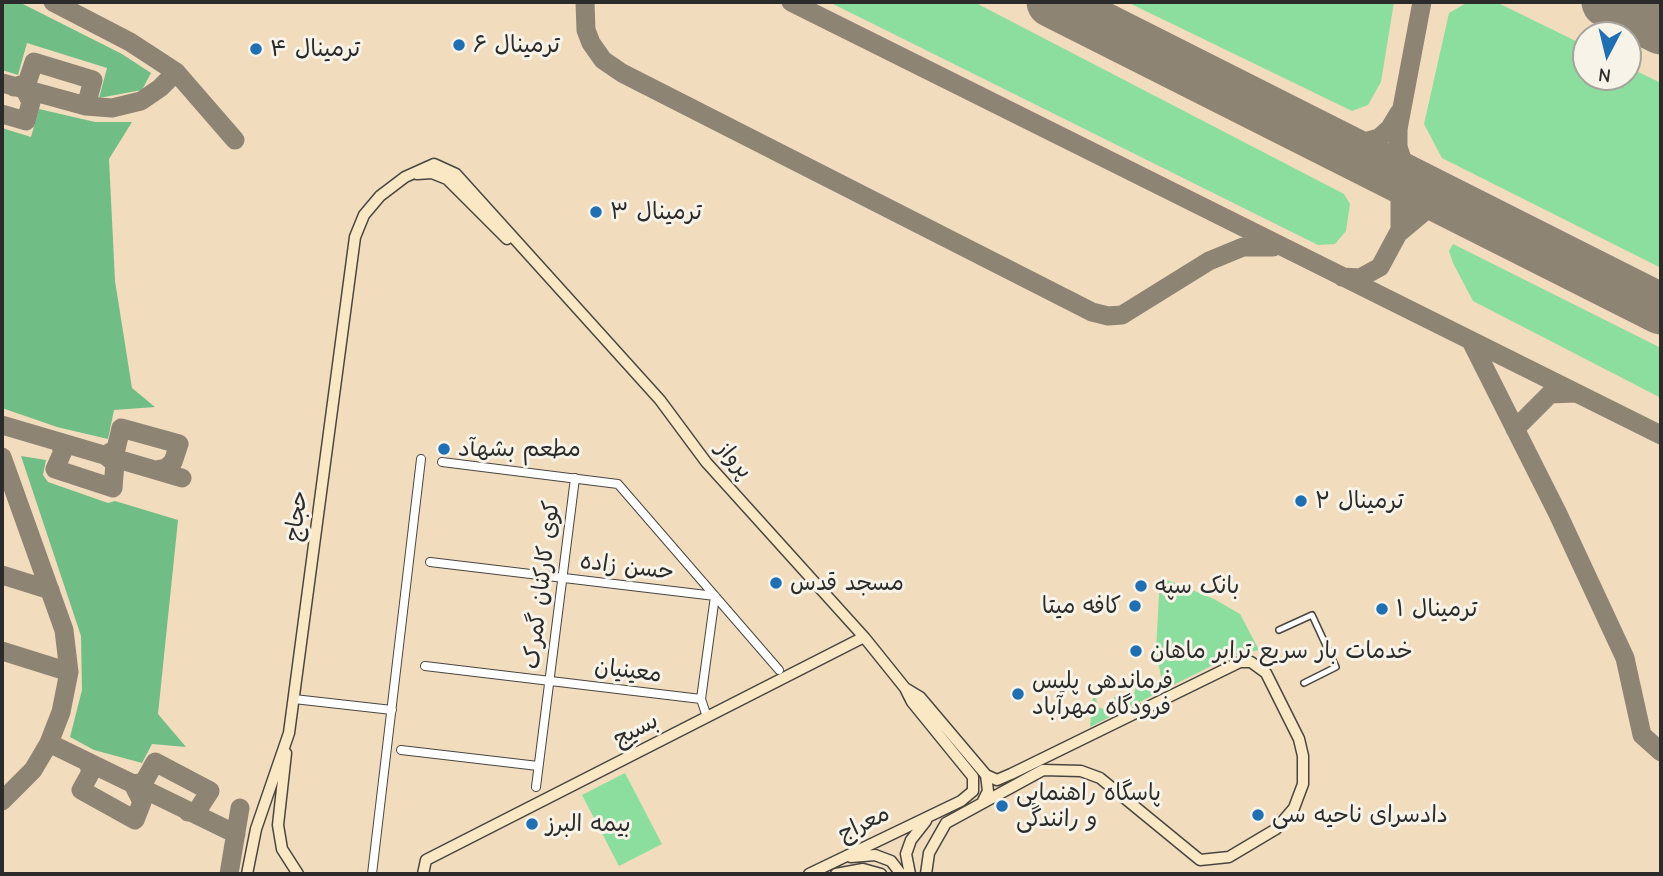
<!DOCTYPE html>
<meta charset="utf-8">
<style>
body{margin:0}
#map{position:relative;width:1663px;height:876px;overflow:hidden;background:#f2dcbe;font-family:"Comic Neue",sans-serif}
canvas{display:block}
.frame{position:absolute;inset:0;border:4px solid #2b2b2b;pointer-events:none}
.north{position:absolute;left:1572px;top:21px;width:70px;height:70px;box-sizing:border-box;background:#f7f3e8;border:2px solid #a5a39c;border-radius:50%;rotate:187deg;font-size:19px;font-weight:700;line-height:28px;text-align:center;color:#2b2b2b}
.north::after{content:'';display:block;margin:auto;width:24px;height:32px;background:#1f6fb2;clip-path:polygon(50% 0,100% 100%,50% 72%,0 100%)}
</style>
<div id="map">
<canvas width="1663" height="876"></canvas>
<div class="frame"></div>
<div class="north">N</div>
</div>
<script>
const g = document.querySelector('canvas').getContext('2d');
g.lineJoin = 'round';
function paint(path, color) { g.fillStyle = color; g.fill(path, 'evenodd'); }
const poly = rows => new Path2D(rows.map(r => 'M' + r).join(''));
function trace(path, color, width, dash) { g.strokeStyle = color; g.lineWidth = width; g.lineCap = dash ? 'butt' : 'round'; g.setLineDash(dash || []); g.stroke(path); }
function drawText(font, color, halo, rows, align = 'center') {
  g.font = font + ' "Comic Neue","Playpen Sans Arabic",sans-serif'; g.lineWidth = 6; g.setLineDash([]); g.textBaseline = 'middle'; g.strokeStyle = halo; g.fillStyle = color; for (const [text, x, y, turn = 0] of rows) {
    g.save(); g.translate(x, y); g.rotate((+turn || 0) * Math.PI / 180); g.textAlign = isNaN(turn) ? turn : align; if (halo) g.strokeText(text, 0, 0); g.fillText(text, 0, 0); g.restore();
  }
}
paint(poly([
 [829,2,974,2,1344,194,1350,204,1346,231,1335,244,1318,245],
 [1127,2,1394,2,1381,82,1368,105,1352,111],
 [1468,2,1496,2,1586,46,1586,77,1628,77,1628,67,1661,83,1661,268,1442,158,1424,124,1449,13],
 [1453,244,1661,348,1661,398,1473,301,1453,263,1449,251],
 [1160,577,1214,599,1240,614,1259,650,1231,656,1090,727,1093,696,1096,694,1097,707,1111,711,1115,706,1114,697,1127,699,1134,695,1137,680,1162,682,1156,650],
 [625,773,662,844,619,866,582,795]
]), '#8cde9f');
paint(poly([
 [2,2,19,2,122,54,151,73,142,90,99,98,107,68,27,43,18,75,2,70],
 [39,109,95,122,132,122,109,159,115,281,132,388,155,407,114,410,108,439,57,427,2,408,2,128,31,137],
 [21,456,46,460,43,475,48,482,108,503,115,501,178,520,158,714,186,747,152,744,142,763,94,750,70,737,82,690,81,636]
]), '#71bd86');
trace(poly([
 [53,2,130,42,176,72,235,140],
 [585,2,586,30,591,43,603,60,622,73,1092,312,1108,316,1122,315,1209,261,1243,247,1273,247],
 [791,2,1661,435],
 [2,83,86,106,112,108,141,101,160,88,176,72],
 [14,87,27,83,34,62,93,80,86,106],
 [2,114,26,121,31,102,25,90],
 [1332,143,1354,145,1379,138,1390,128,1399,113],
 [1376,165,1395,186,1400,198,1400,232,1425,211,1451,208,1465,210],
 [1408,171,1435,195],
 [1342,277,1360,278,1380,267,1408,215,1413,192,1398,147,1398,129,1422,2],
 [1471,341,1558,514,1625,658,1642,735,1661,752],
 [2,425,182,478],
 [1515,429,1550,394,1575,393],
 [59,442,63,451,55,469,113,488,115,463,105,455,116,449,121,428,179,444,173,462,166,468,156,470],
 [2,457,64,630,69,672,61,712,49,743,33,770,2,801],
 [2,575,50,590],
 [2,651,69,672],
 [49,743,236,834],
 [88,762,91,772,81,790,135,820,142,802,133,784,144,782,155,762,210,791,197,811,188,812],
 [229,874,240,808]
]), '#8e8474', 19);
trace(poly([
 [1052,2,1661,309],
 [1607,2,1661,29]
]), '#8e8474', 51);
const pedestrian = poly([
 [1279,630,1312,615,1336,667,1304,683]
]);
const minor = poly([
 [442,462,618,484,779,670],
 [430,562,715,596,701,699,707,717],
 [425,666,701,699],
 [294,699,392,710],
 [401,750,538,766],
 [536,787,575,478],
 [372,874,421,459]
]);
const secondary = poly([
 [417,174,432,173,447,179,507,239],
 [905,688,920,697,986,775,988,791,983,801],
 [286,753,278,825,282,849,298,874],
 [851,857,875,855,891,861,901,874],
 [247,874,256,829,289,733,355,237,364,215,380,196,405,177,434,164,456,174,660,400,706,462,864,637,905,688,912,702,973,777,973,791,961,801,809,874],
 [423,874,426,860,864,637],
 [836,874,863,869,881,874],
 [910,874,906,854,911,840,926,821],
 [926,874,929,853,946,823,1043,770,1081,771,1100,778,1200,860,1229,857,1276,829,1294,808,1303,784,1303,756,1299,739,1266,673,1251,662,1240,662,1011,774,997,780,986,775]
]);
trace(pedestrian, '#494641', 8);
trace(minor, '#494641', 10);
trace(secondary, '#494641', 13);
trace(pedestrian, '#fff', 5);
trace(minor, '#fff', 8);
trace(secondary, '#fae7c3', 10);
for (const [x, y, r, color] of [
 [459,45,7,"#1f6fb2"],
 [256,49,7,"#1f6fb2"],
 [596,212,7,"#1f6fb2"],
 [444,449,7,"#1f6fb2"],
 [1301,501,7,"#1f6fb2"],
 [776,583,7,"#1f6fb2"],
 [1141,586,7,"#1f6fb2"],
 [1135,606,7,"#1f6fb2"],
 [1382,609,7,"#1f6fb2"],
 [1136,651,7,"#1f6fb2"],
 [1018,694,7,"#1f6fb2"],
 [1002,806,7,"#1f6fb2"],
 [1258,815,7,"#1f6fb2"],
 [532,824,7,"#1f6fb2"]
]) { const dot = new Path2D(); dot.arc(x, y, r, 0, 2 * Math.PI); g.fillStyle = color; g.fill(dot); trace(dot, '#f7f3e8', 2.5); }
drawText('23px', '#2b2b2b', '#f7f3e8', [
 ["ترمینال ۶",473,45],
 ["ترمینال ۴",270,49],
 ["ترمینال ۳",610,212],
 ["مطعم بشهآد",458,449],
 ["ترمینال ۲",1315,501],
 ["مسجد قدس",790,583],
 ["بانک سپه",1155,586],
 ["کافه میتا",1121,606,"right"],
 ["ترمینال ۱",1396,609],
 ["خدمات بار سریع ترابر ماهان",1150,651],
 ["فرماندهی پلیس",1032,681],
 ["فرودگاه مهرآباد",1032,707],
 ["پاسگاه راهنمایی",1016,793],
 ["و رانندگی",1016,819],
 ["دادسرای ناحیه سی",1272,815],
 ["بیمه البرز",546,824]
], 'left');
drawText('23px', '#2b2b2b', '#f7f3e8', [
 ["پرواز",734,460,49],
 ["حجاج",297,516,-82],
 ["حسن زاده",627,567,7],
 ["کوی کارکنان گمرک",542,585,-83],
 ["معینیان",628,671,7],
 ["بسیج",636,730,-27],
 ["معراج",864,824,-26]
]);
</script>
